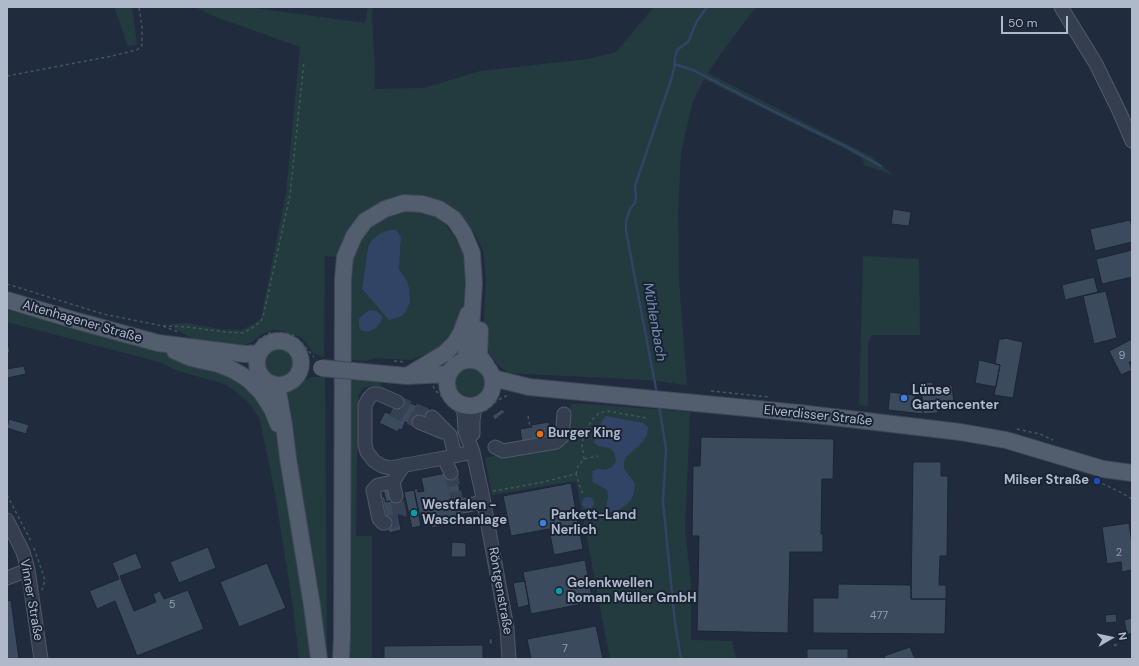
<!DOCTYPE html>
<meta charset="utf-8">
<style>
body{margin:0}
#map{position:relative;width:1139px;height:666px;overflow:hidden;background:#202c3e;font-family:"DM Sans",sans-serif}
canvas{display:block}
.frame{position:absolute;inset:0;border:8px solid #b0b9ca;pointer-events:none}
.north{position:absolute;left:1091px;top:618px;width:40px;height:40px;-webkit-text-stroke:3px #1a2333;paint-order:stroke;rotate:81deg;font-size:11px;font-weight:700;line-height:16px;text-align:center;color:#b0b9ca}
.north::after{content:'';display:block;margin:auto;width:14px;height:18px;background:#b0b9ca;clip-path:polygon(50% 0,100% 100%,50% 72%,0 100%)}
.scale{position:absolute;left:1001px;top:16px;width:67px;height:18px;box-sizing:border-box;border:2px solid #b0b9ca;border-top:0;padding-left:5px;font-size:12px;line-height:14px;white-space:nowrap;color:#b0b9ca;-webkit-text-stroke:3px #1a2333;paint-order:stroke}
</style>
<div id="map">
<canvas width="1139" height="666"></canvas>
<div class="frame"></div>
<div class="north">N</div>
<div class="scale">50 m</div>
</div>
<script>
const g = document.querySelector('canvas').getContext('2d');
g.lineJoin = 'round';
function paint(path, color) { g.fillStyle = color; g.fill(path, 'evenodd'); }
const poly = rows => new Path2D(rows.map(r => 'M' + r).join(''));
function trace(path, color, width, dash) { g.strokeStyle = color; g.lineWidth = width; g.lineCap = dash ? 'butt' : 'round'; g.setLineDash(dash || []); g.stroke(path); }
function drawText(font, color, halo, rows, align = 'center') {
  g.font = font + ' "DM Sans",sans-serif'; g.lineWidth = 4; g.setLineDash([]); g.textBaseline = 'middle'; g.strokeStyle = halo; g.fillStyle = color; for (const [text, x, y, turn = 0] of rows) {
    g.save(); g.translate(x, y); g.rotate((+turn || 0) * Math.PI / 180); g.textAlign = isNaN(turn) ? turn : align; if (halo) g.strokeText(text, 0, 0); g.fillText(text, 0, 0); g.restore();
  }
}
paint(poly([
 [114,7,132,7,137,45,128,46],
 [195,7,247,7,365,23,368,7,373,7,372,16,375,73,374,89,424,88,480,71,588,59,616,52,654,7,756,7,722,52,708,73,872,157,893,175,864,165,863,159,849,151,704,79,692,104,681,153,678,211,679,279,687,385,647,380,508,373,497,364,490,354,483,337,486,279,483,250,476,236,458,211,440,200,420,196,381,205,339,257,325,256,324,357,314,353,301,337,283,331,273,330,262,334,252,342,244,345,209,342,193,339,175,329,171,324,186,323,221,329,241,330,252,325,261,318,286,193,300,47,216,17],
 [408,209,432,215,445,224,455,237,463,253,465,266,466,288,462,316,454,336,431,356,428,353,411,360,376,358,365,361,346,359,347,269,369,223],
 [371,241,401,245,399,263,399,269,403,274,382,311,362,289,368,248],
 [863,256,919,259,920,335,872,335,868,342,868,407,859,404],
 [7,310,147,345,148,349,154,348,190,362,240,377,271,415,277,437,282,460,312,659,299,659,293,607,275,493,260,420,250,404,239,394,225,384,178,371,159,362,7,322],
 '261 363a17 17 0 1 1 34 0a17 17 0 1 1-34 0Z',
 '453 383a17 17 0 1 1 34 0a17 17 0 1 1-34 0Z',
 [312,377,325,377,327,659,325,659,281,390,295,387,303,381],
 [345,379,381,382,381,386,373,386,363,388,359,394,358,401,359,433,357,460,356,536,372,536,372,659,344,659],
 [571,404,589,404,690,412,685,530,691,585,691,640,732,641,736,659,610,659,576,481,492,495,485,458,564,442]
]), '#233b3f');
paint(poly([
 [390,230,396,230,401,237,399,269,407,281,409,288,410,302,405,313,400,317,389,320,362,289,368,247,371,241,381,233],
 [370,310,376,311,380,314,382,317,381,322,376,328,367,332,361,330,359,326,359,319,365,313],
 [606,416,643,423,648,427,647,435,640,445,626,457,624,462,624,469,634,482,635,486,633,495,630,501,624,506,617,511,610,512,606,509,608,497,607,490,593,482,592,476,593,471,597,469,605,470,612,467,616,461,614,452,609,448,599,446,594,443,598,429,602,421],
 '582 503a6 6 0 1 1 12 0a6 6 0 1 1-12 0Z'
]), '#314465');
trace(poly([
 [674,64,693,70,767,108,845,146,881,166],
 [657,394,626,231,626,221,630,209,635,203,636,198,635,186,671,80,674,69,675,57,677,50,688,42,697,21,707,7],
 [659,405,666,449,663,502,675,623,681,659]
]), '#314465', 2.5);
const building = poly([
 [893,209,911,212,909,226,891,224,893,209],
 [1130,220,1132,227,1132,242,1095,251,1090,229,1130,220],
 [1132,250,1132,277,1102,284,1096,259,1132,250],
 [1094,277,1098,292,1065,300,1062,285,1094,277],
 [1106,291,1117,338,1094,344,1083,296,1106,291],
 [1005,338,1023,342,1013,398,994,395,1000,365,995,364,999,339,1004,339,1005,338],
 [1132,339,1132,361,1129,362,1132,370,1121,375,1109,351,1132,339],
 [7,343,8,343,10,353,7,353,7,343],
 [979,360,1000,365,996,387,975,383,979,360],
 [24,366,26,374,7,378,7,369,24,366],
 [932,382,933,386,952,385,954,404,938,405,938,413,923,414,921,383,932,382],
 [890,392,915,395,915,399,919,399,922,401,923,414,888,410,890,392],
 [399,398,434,413,430,422,417,426,405,422,402,430,399,429,398,432,379,423,385,412,390,414,399,398],
 [502,409,505,412,495,420,492,416,502,409],
 [9,419,29,425,26,434,7,428,9,419],
 [549,422,551,432,558,431,559,435,522,444,520,429,532,427,531,425,549,422],
 [701,437,834,439,833,479,822,479,821,534,823,534,823,552,790,552,788,633,697,631,699,536,692,536,693,466,700,466,701,437],
 [913,462,941,462,941,476,948,476,947,556,940,556,939,585,946,585,946,599,911,599,913,462],
 [456,471,463,507,459,508,462,522,432,528,429,515,420,517,414,489,417,488,418,492,424,491,421,478,456,471],
 [571,483,583,549,554,555,549,529,511,536,503,496,571,483],
 [391,488,394,500,386,502,383,489,391,488],
 [414,490,421,526,412,528,404,492,414,490],
 [394,494,401,530,389,533,382,497,384,496,386,502,394,500,394,494],
 [1129,523,1132,545,1132,570,1122,572,1121,562,1107,564,1102,527,1129,523],
 [452,542,466,543,466,557,451,557,452,542],
 [208,547,216,568,179,583,170,562,208,547],
 [136,553,142,568,120,576,134,611,156,602,153,594,160,591,164,599,188,590,204,629,137,656,115,601,97,609,89,591,119,579,112,563,136,553],
 [585,560,593,602,531,614,523,572,585,560],
 [267,563,286,608,239,627,220,582,267,563],
 [525,581,529,605,518,608,513,583,525,581],
 [838,584,909,585,911,586,911,599,946,599,945,634,813,633,813,598,838,598,838,584],
 [11,600,19,659,7,659,7,601,11,600],
 [1116,614,1117,622,1106,623,1105,615,1116,614],
 [1132,618,1132,633,1127,635,1124,620,1132,618],
 [596,626,603,659,531,659,527,639,596,626],
 [492,638,493,644,489,644,489,639,492,638],
 [1113,643,1118,643,1118,647,1113,647,1113,643],
 [483,645,483,659,384,659,384,646,483,645],
 [910,647,915,659,886,659,884,656,910,647],
 [807,649,848,649,848,659,807,659,807,649]
]);
paint(building, '#3c4a5e');
trace(building, '#1c2535', 1);
trace(poly([
 [397,402,432,417],
 [392,410,419,422],
 [451,473,458,507,463,506],
 [385,523,398,520,400,514,396,496]
]), '#364153', 13, [13, 6]);
const minor = poly([
 [1061,7,1096,64,1120,113,1132,141],
 [397,402,379,394,373,394,369,398,365,405,365,444,367,452,374,461,382,466,390,468,444,458],
 [459,403,464,412,465,431,473,452,482,493,507,628,509,659],
 [432,417,450,435,455,455],
 [419,422,443,432],
 [473,434,473,420,475,406],
 [495,447,503,451,556,442,562,437,564,414],
 [451,473,444,458,473,452],
 [393,482,396,496],
 [463,506,483,502],
 [7,520,23,552,28,570,41,659],
 [385,523,383,523,379,519,373,490,378,485,393,482,404,465],
 [7,578,28,570]
]);
const major = poly([
 [7,300,77,321,158,343,245,354,259,353],
 [480,330,479,355,486,365],
 '257 363a22 22 0 1 1 44 0a22 22 0 1 1-44 0Z',
 [175,351,191,358,218,364,231,369,240,374,249,380,261,392,272,409,278,424],
 '447 383a23 23 0 1 1 46 0a23 23 0 1 1-46 0Z',
 [364,372,407,376,449,374],
 [407,376,445,353,455,343,461,333,468,314],
 [493,378,529,387,799,413,960,432,1006,440,1103,469,1132,473],
 [277,386,284,425,288,458,312,606,319,659],
 [341,659,342,636,343,279,345,257,354,236,365,221,385,209,404,203,422,204,439,209,454,219,464,234,472,253,474,283,470,345,464,360]
]);
trace(minor, '#505969', 15);
trace(major, '#3e4757', 18);
trace(poly([
 [7,76,112,56,137,50,142,45,142,26,139,7],
 [7,284,103,314,163,326,178,332],
 [163,326,188,327,225,332,243,333,252,328,261,321,264,313,290,195,304,61],
 [258,340,270,333,286,333,293,335,300,341,314,357],
 [394,361,406,362],
 [433,386,435,391,439,393,448,404],
 [711,391,769,397],
 [485,411,498,400,506,396,506,394],
 [528,416,530,427],
 [1017,429,1040,434,1053,440],
 [584,459,582,445,584,433,592,420,599,413,607,411,647,418],
 [576,474,578,466,584,459,598,456],
 [1097,481,1122,493,1132,499],
 [493,491,539,483,576,474,583,495],
 [7,495,32,543],
 [497,518,507,516],
 [34,548,45,580,42,590]
]), '#40585c', 1.5, [3, 3]);
trace(minor, '#353e4e', 13);
trace(major, '#525d6e', 16);
const majorBridge = poly([
 [321,368,364,372]
]);
trace(majorBridge, '#3e4757', 18, []);
trace(majorBridge, '#525d6e', 16);
for (const [x, y, r, color] of [
 [904,398,4,"#3f7fe0"],
 [540,434,4,"#e8710a"],
 [1097,481,4,"#1a4fb4"],
 [414,513,4,"#0f9aa8"],
 [543,523,4,"#3f7fe0"],
 [559,591,4,"#0f9aa8"]
]) { const dot = new Path2D(); dot.arc(x, y, r, 0, 2 * Math.PI); g.fillStyle = color; g.fill(dot); trace(dot, '#1a2333', 1.5); }
drawText('11px', '#939daf', null, [
 ["9",1122,356],
 ["2",1119,553],
 ["5",172,605],
 ["477",879,616],
 ["7",565,649]
]);
drawText('13px', '#b0b9ca', '#1a2333', [
 ["Altenhagener Straße",82,322,16],
 ["Elverdisser Straße",818,416,6],
 ["Röntgenstraße",500,591,80],
 ["Vinner Straße",31,600,80]
]);
drawText('bold 13px', '#b0b9ca', '#1a2333', [
 ["Lünse",912,391],
 ["Gartencenter",912,406],
 ["Burger King",548,434],
 ["Milser Straße",1089,481,"right"],
 ["Westfalen -",422,506],
 ["Waschanlage",422,521],
 ["Parkett-Land",551,516],
 ["Nerlich",551,531],
 ["Gelenkwellen",567,584],
 ["Roman Müller GmbH",567,599]
], 'left');
drawText('italic 14px', '#748eb4', '#1a2333', [
 ["Mühlenbach",654,322,80]
]);
</script>
